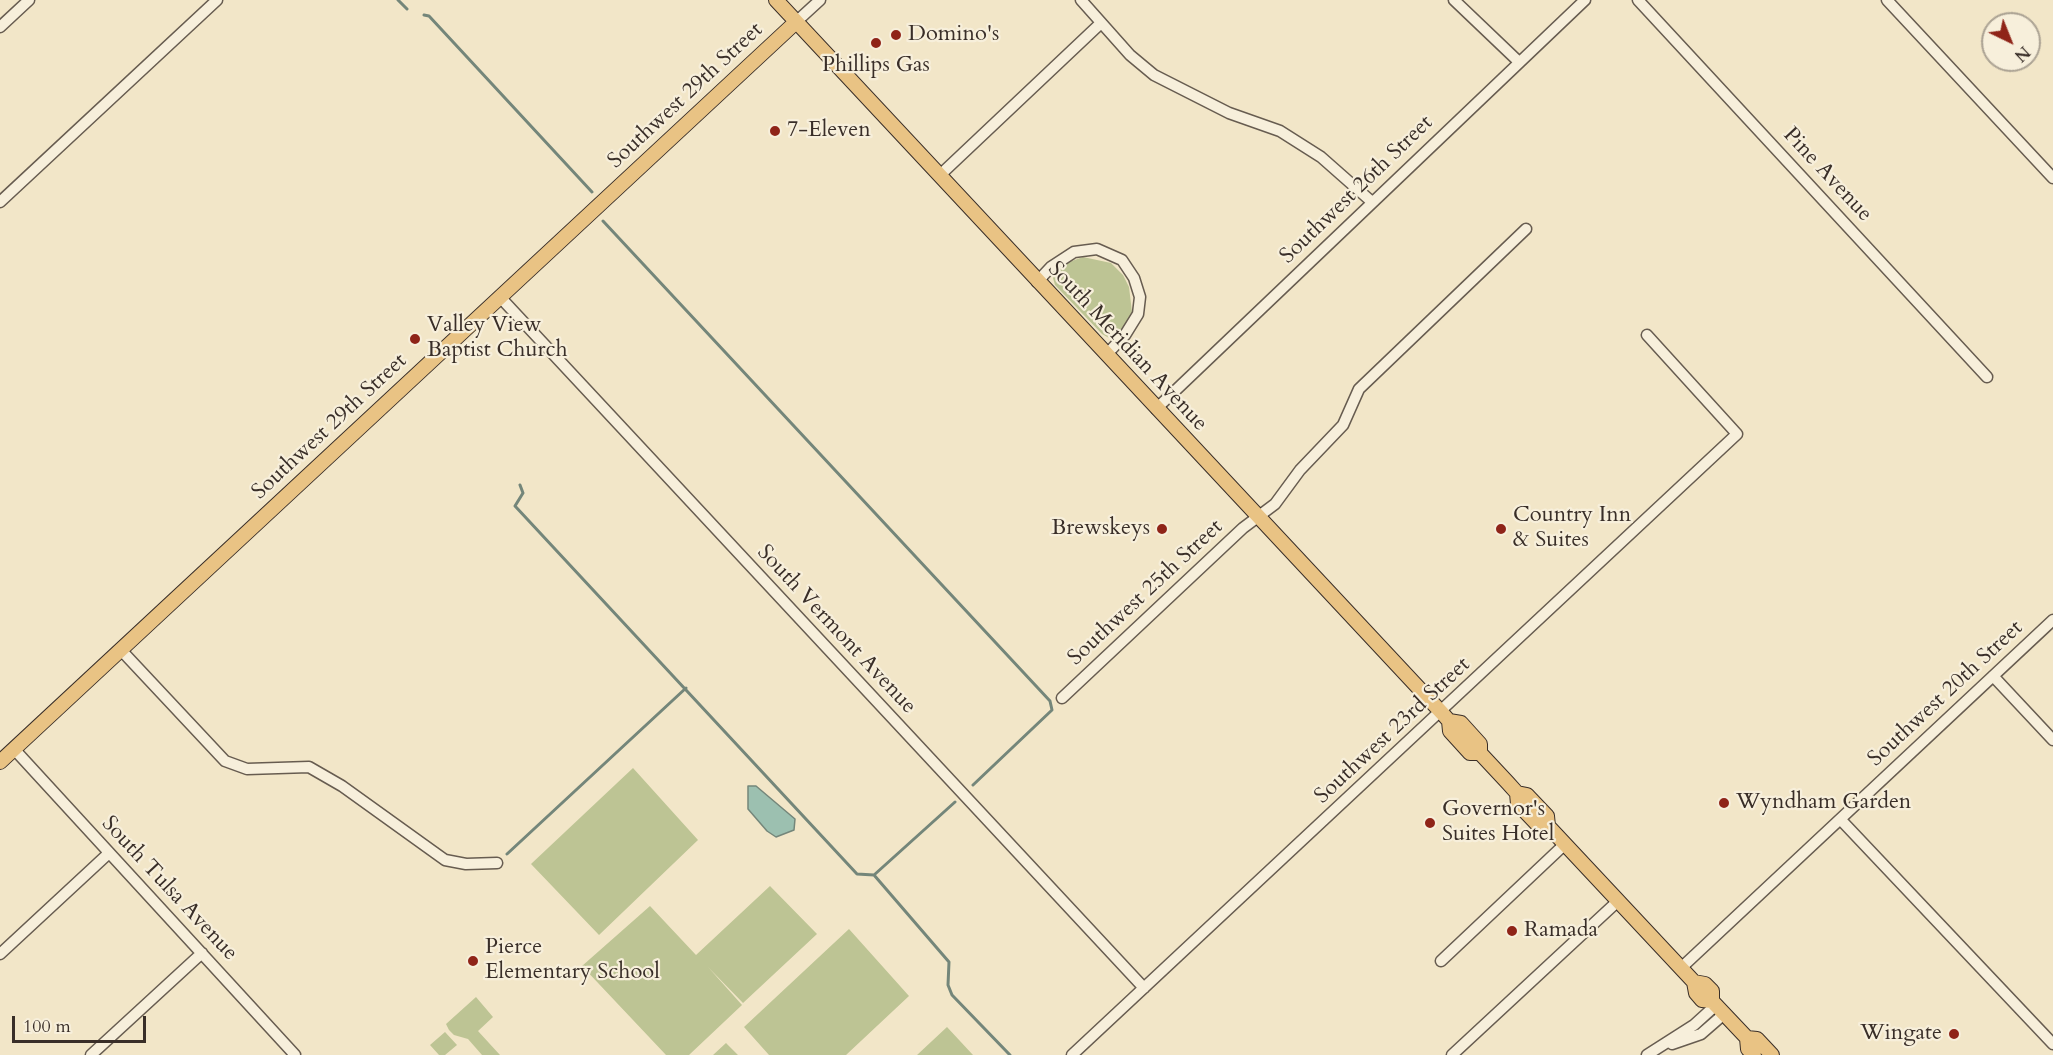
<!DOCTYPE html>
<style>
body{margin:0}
#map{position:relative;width:2053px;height:1055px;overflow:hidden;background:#f2e6c8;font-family:Cardo,serif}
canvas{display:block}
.north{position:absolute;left:1981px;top:12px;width:60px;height:60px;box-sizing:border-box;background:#f7efdb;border:2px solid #aba293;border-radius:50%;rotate:137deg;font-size:16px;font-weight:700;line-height:24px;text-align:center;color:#392e28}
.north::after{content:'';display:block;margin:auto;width:21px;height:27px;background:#8f2418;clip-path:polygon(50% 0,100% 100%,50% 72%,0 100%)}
.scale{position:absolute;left:12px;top:1016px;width:134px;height:27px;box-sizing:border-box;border:3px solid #392e28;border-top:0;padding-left:8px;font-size:18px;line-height:21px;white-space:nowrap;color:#392e28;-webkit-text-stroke:4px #f7efdb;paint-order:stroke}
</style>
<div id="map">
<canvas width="2053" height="1055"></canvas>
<div class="north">N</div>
<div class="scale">100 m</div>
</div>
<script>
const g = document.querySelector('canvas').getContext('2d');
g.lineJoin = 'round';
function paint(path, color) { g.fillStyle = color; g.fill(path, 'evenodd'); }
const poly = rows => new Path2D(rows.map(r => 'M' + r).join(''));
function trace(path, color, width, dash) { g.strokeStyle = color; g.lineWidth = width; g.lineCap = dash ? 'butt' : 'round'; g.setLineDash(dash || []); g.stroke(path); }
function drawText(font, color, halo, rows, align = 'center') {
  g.font = font + ' Cardo,serif'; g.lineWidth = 4.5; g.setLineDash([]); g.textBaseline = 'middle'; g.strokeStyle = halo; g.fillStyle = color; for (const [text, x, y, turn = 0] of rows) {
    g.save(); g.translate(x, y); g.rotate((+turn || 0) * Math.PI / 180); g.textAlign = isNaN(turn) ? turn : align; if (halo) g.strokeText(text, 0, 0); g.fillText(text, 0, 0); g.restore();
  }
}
paint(poly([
 [1083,257,1111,263,1123,275,1129,287,1132,312,1123,331,1116,336,1109,338,1102,334,1055,285,1053,278,1058,266],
 [633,768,698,840,599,935,531,864],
 [770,886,817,934,743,1003,708,967,742,1005,689,1055,666,1055,582,966,650,906,696,955],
 [849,929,909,996,846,1055,769,1055,744,1027],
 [476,997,493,1017,478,1031,500,1055,482,1055,468,1039,454,1035,449,1030,446,1024],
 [947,1027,973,1055,917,1055],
 [445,1032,457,1045,445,1055,439,1055,430,1045],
 [726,1043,738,1055,713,1055]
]), '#bdc494');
const water = poly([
 [748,786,756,786,795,819,794,830,776,837,767,831,748,809,748,786]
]);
paint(water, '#9cc0b0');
trace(water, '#74867a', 1.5);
trace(poly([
 [398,0,407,9],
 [424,15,429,16,592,192],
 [603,221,1050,701,1052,710,973,785],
 [520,485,523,493,515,506,857,874,874,875,949,962,948,985,952,995,1010,1055],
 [507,854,686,688],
 [874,875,955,802]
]), '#74867a', 3);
const minor = poly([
 [1081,0,1130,55,1154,75,1229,113,1280,131,1321,157,1372,202],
 [1454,0,1519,62],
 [1638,0,1987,377],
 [1887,0,2053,178],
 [796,22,820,0],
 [0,27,29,0],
 [939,176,1101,23],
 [0,202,217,0],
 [1037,282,1051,267,1074,252,1097,249,1122,260,1134,278,1140,297,1138,314,1125,335,1106,355],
 [500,297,1144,988],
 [1156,409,1585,0],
 [121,650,225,761,247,769,309,767,342,786,445,860,466,864,497,863],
 [1993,676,2053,740],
 [1062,698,1243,528,1275,504,1300,470,1343,425,1359,389,1526,229],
 [14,749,295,1055],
 [1841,820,2053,1044],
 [0,954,109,853],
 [1441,961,1565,844],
 [1681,968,2053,620],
 [1672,1044,1701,1034,1724,1014],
 [91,1055,202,953],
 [1072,1055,1737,434,1647,335],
 [1452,1055,1618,901],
 [1647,1055,1694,1025,1716,1005]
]);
const major = poly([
 [776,0,1442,713,1449,721,1450,731,1470,753,1480,753,1508,783,1517,793,1518,804,1538,825,1548,826],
 [1449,721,1461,723,1480,744,1480,753],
 [0,762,796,22],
 [1517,793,1527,795,1547,816,1548,826,1694,982,1696,993,1702,1000,1712,1001,1747,1038,1757,1039,1772,1055],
 [1694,982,1705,984,1712,991,1712,1001],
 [1747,1038,1748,1049,1754,1055]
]);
trace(minor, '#675c50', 13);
trace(major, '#392e28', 16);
trace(minor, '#f7efdb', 10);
trace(major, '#e9c384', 14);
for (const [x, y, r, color] of [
 [896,35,6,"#8f2418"],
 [876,43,6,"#8f2418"],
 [775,131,6,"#8f2418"],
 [415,339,6,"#8f2418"],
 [1162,529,6,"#8f2418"],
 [1501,529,6,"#8f2418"],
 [1724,803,6,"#8f2418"],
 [1430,823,6,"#8f2418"],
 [1512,931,6,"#8f2418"],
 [473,961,6,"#8f2418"],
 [1954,1034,6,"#8f2418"]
]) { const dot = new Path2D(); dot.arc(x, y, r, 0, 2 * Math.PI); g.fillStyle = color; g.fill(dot); trace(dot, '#f7efdb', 2); }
drawText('22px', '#392e28', '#f7efdb', [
 ["Domino's",908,35],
 ["Phillips Gas",876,66,"center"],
 ["7-Eleven",787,131],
 ["Valley View",427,326],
 ["Baptist Church",427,351],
 ["Country Inn",1513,516],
 ["& Suites",1513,541],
 ["Brewskeys",1150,529,"right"],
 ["Wyndham Garden",1736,803],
 ["Governor's",1442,810],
 ["Suites Hotel",1442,835],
 ["Ramada",1524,931],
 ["Pierce",485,948],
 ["Elementary School",485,973],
 ["Wingate",1942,1034,"right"]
], 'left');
drawText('22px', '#392e28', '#f7efdb', [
 ["Southwest 29th Street",686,96,-43],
 ["Pine Avenue",1827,175,47],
 ["Southwest 26th Street",1357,190,-44],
 ["South Meridian Avenue",1127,347,47],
 ["Southwest 29th Street",330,427,-43],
 ["Southwest 25th Street",1146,593,-43],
 ["South Vermont Avenue",836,630,47],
 ["Southwest 20th Street",1946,694,-43],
 ["Southwest 23rd Street",1393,731,-43],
 ["South Tulsa Avenue",169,889,47]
]);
</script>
